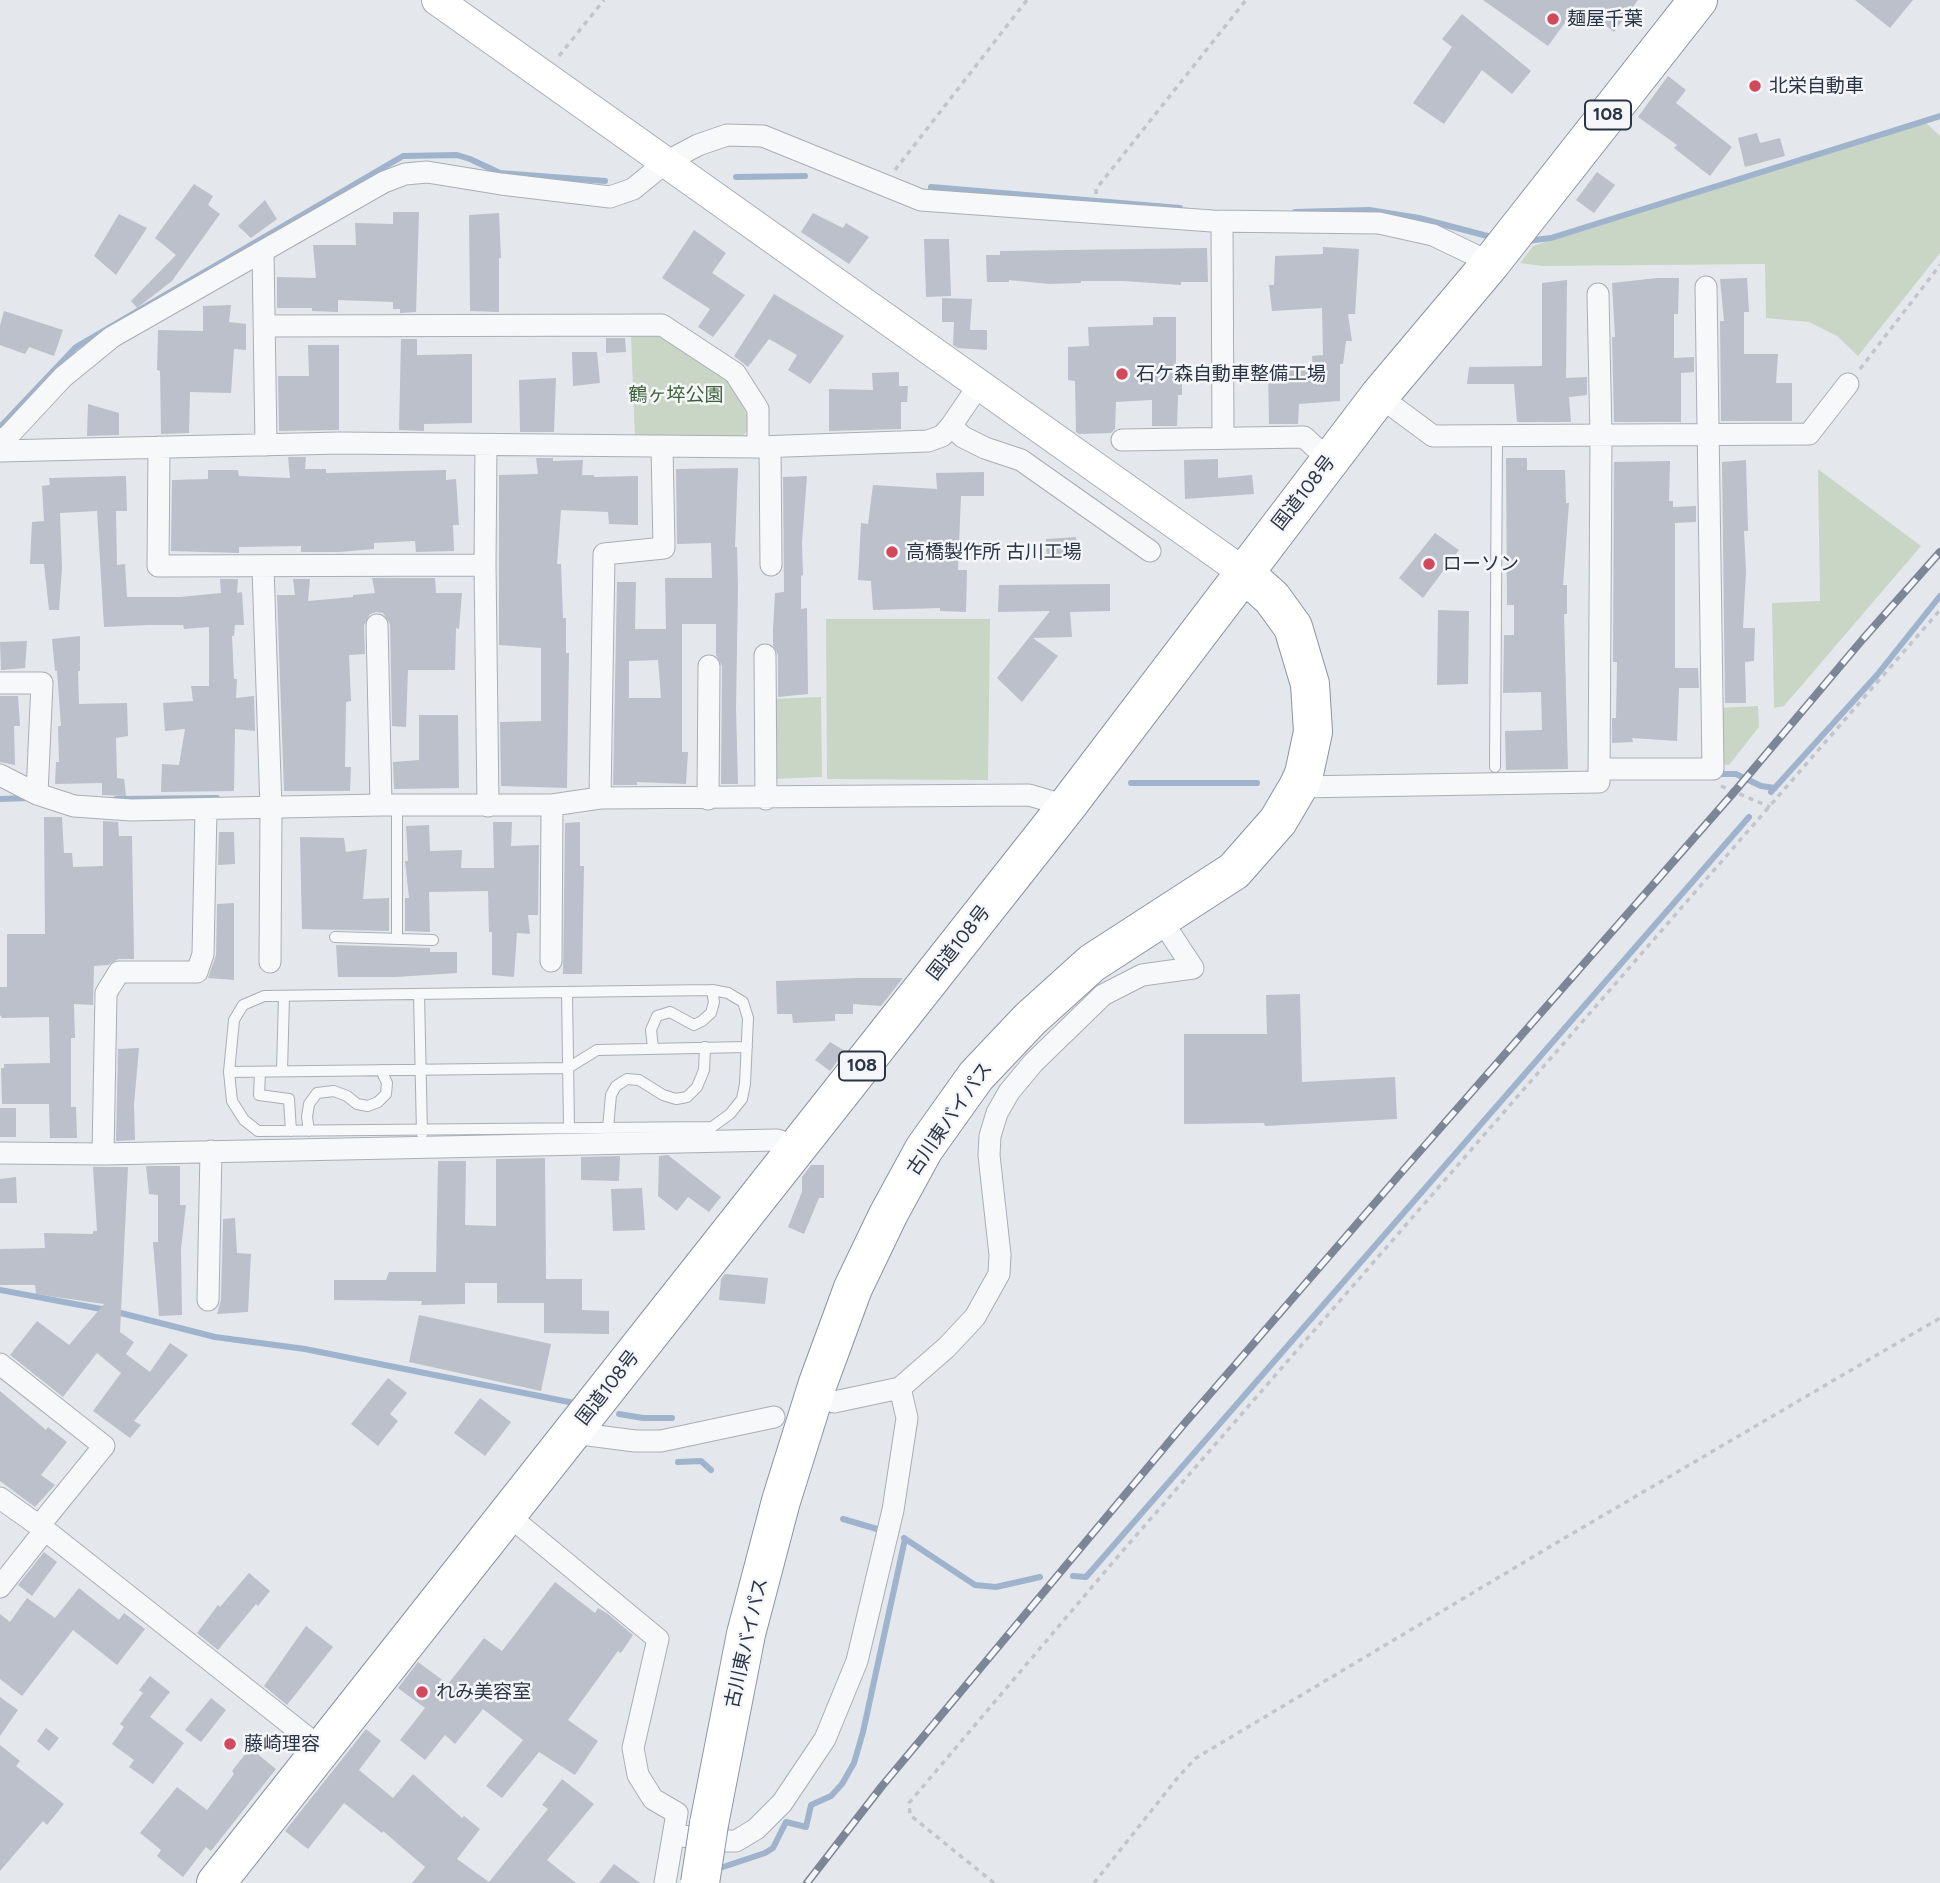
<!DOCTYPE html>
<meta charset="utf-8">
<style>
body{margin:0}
canvas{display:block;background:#e4e7ec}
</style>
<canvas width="1940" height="1883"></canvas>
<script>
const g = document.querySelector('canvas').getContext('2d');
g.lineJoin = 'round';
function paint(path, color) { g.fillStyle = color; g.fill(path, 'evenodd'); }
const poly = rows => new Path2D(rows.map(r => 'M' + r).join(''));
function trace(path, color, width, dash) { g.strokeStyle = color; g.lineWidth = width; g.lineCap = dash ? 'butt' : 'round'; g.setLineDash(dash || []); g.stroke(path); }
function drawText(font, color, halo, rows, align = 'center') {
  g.font = font + ' Figtree,"Noto Sans JP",sans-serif'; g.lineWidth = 5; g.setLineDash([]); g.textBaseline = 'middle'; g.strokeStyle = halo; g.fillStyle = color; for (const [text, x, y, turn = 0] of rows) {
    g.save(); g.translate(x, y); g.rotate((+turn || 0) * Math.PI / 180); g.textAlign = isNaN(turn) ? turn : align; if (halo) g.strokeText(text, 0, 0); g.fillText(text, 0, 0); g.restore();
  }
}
paint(poly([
 [1926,123,1940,136,1940,253,1858,356,1837,336,1809,322,1766,318,1765,264,1542,266,1520,263,1533,246],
 [648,332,674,343,728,380,749,418,749,429,740,439,635,439,631,335],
 [1818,469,1921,546,1784,706,1774,708,1772,603,1820,601],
 [826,619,990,619,988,780,827,779],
 [821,697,822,777,770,779,770,699],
 [1758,706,1759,727,1729,765,1720,764,1719,708]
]), '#c9d6c5');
trace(poly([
 [736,177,805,176],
 [931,187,1180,208],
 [1295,212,1369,210,1419,218,1495,238],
 [1527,241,1551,238,1940,116],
 [0,427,76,347,403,156,457,155,470,159,500,173,605,181],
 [1717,774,1736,774,1761,786,1775,788],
 [1131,783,1257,783],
 [1771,792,1877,675,1940,596],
 [0,799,30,798],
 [116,799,217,798],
 [0,1290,117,1312,215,1337,305,1349,574,1403],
 [619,1414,643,1418,672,1418],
 [678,1462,701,1461,711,1470],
 [843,1519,877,1529],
 [904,1538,975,1585,996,1587,1040,1577],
 [1073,1576,1086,1577,1749,817],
 [717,1869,765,1853,773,1848,786,1822,806,1827,811,1805,831,1796,842,1784,854,1763,863,1732,905,1539]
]), '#9fb4cc', 6);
paint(poly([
 [1483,0,1638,0,1614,32,1594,16,1589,21,1575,9,1548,46],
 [1855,0,1913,0,1890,28],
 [1462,14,1531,71,1512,94,1482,70,1444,124,1413,103,1452,47,1442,39],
 [1668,76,1686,90,1676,103,1732,147,1710,176,1674,148,1677,145,1638,117],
 [1757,133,1760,143,1780,138,1785,156,1745,167,1738,138],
 [1597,172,1615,185,1594,213,1576,200],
 [194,184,213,196,208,205,220,214,172,281,137,308,131,301,176,255,155,238],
 [265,200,277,219,251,238,238,226],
 [393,212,419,212,416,312,400,313,400,309,393,309,393,302,338,300,338,312,312,311,312,308,277,308,277,277,316,278,313,245,356,245,355,223,393,224],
 [499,213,501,258,499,258,499,312,470,311,469,215],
 [813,213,843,228,846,223,869,237,849,264,801,232],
 [119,214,147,228,116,275,94,256],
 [694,230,726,253,712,273,745,295,713,337,698,327,710,309,662,278],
 [924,239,949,239,951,296,926,297],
 [1323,247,1359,249,1355,314,1348,314,1352,341,1346,341,1343,364,1340,364,1340,401,1299,404,1298,424,1269,424,1268,369,1313,368,1312,356,1323,355,1322,308,1272,311,1269,285,1274,285,1275,256,1323,254],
 [1207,248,1208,282,1181,282,1181,285,1123,281,1081,281,1081,283,1049,284,1009,280,1009,282,987,282,986,255,1000,255,1000,251],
 [1657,278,1679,278,1678,314,1674,314,1674,358,1694,357,1694,372,1681,373,1681,422,1614,422,1612,337,1615,337,1612,283],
 [1747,278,1749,312,1744,312,1744,354,1778,354,1776,383,1792,383,1792,421,1721,421,1720,321,1724,321,1720,279],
 [1567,280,1566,378,1587,377,1587,395,1569,397,1571,422,1517,422,1514,384,1467,384,1469,367,1542,366,1542,283],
 [774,294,844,336,810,384,788,370,797,355,769,339,748,367,734,356],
 [942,298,972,299,970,330,987,330,987,350,958,348,953,345,954,322,942,322],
 [231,305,229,322,246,324,246,350,234,349,231,393,190,392,189,433,161,434,160,371,157,370,158,330,203,331,203,306],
 [4,311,63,330,54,356,29,347,25,354,0,345,0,326],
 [1153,317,1176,317,1176,365,1182,365,1182,395,1178,395,1177,426,1152,426,1152,400,1116,402,1115,429,1111,433,1079,434,1076,432,1075,381,1068,380,1068,347,1089,346,1088,327,1153,325],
 [606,338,625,338,626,352,606,353],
 [401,339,417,339,417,355,472,354,472,423,424,424,424,431,399,430],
 [308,345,339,345,339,430,279,431,278,376,309,376],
 [572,352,597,352,600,383,573,386],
 [899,372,899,386,908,386,907,402,901,402,901,429,829,431,829,389,873,390,872,373],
 [556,378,554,432,520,432,519,380],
 [88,404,119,413,119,435,87,436],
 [288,457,306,457,305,469,326,469,326,473,446,470,446,480,456,479,459,525,453,525,454,551,416,552,415,541,374,543,374,549,339,552,301,552,301,546,239,547,239,553,171,551,172,480,208,479,208,470,238,470,239,476,290,478],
 [536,458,553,458,553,461,583,460,582,475,594,475,594,477,638,476,638,525,609,524,608,512,561,510,557,564,561,564,563,618,566,618,566,653,569,653,567,788,501,786,500,722,541,721,541,648,499,645,499,475,538,474],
 [1506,458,1527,458,1527,470,1565,470,1566,503,1569,503,1563,585,1567,585,1567,614,1564,614,1568,769,1506,770,1505,731,1542,730,1541,692,1503,693,1504,635,1514,635,1514,605,1507,605],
 [1218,459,1218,478,1252,475,1254,494,1185,499,1184,460],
 [1746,460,1748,531,1744,531,1746,571,1743,628,1755,628,1754,661,1745,662,1746,703,1725,703,1722,462],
 [1670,461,1669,501,1673,501,1673,507,1696,506,1696,522,1675,523,1675,668,1698,668,1699,688,1679,688,1677,741,1632,738,1633,742,1612,743,1612,718,1616,718,1617,662,1613,662,1614,462],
 [738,468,735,547,737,547,738,586,736,708,738,784,721,784,722,666,716,655,716,624,682,624,682,752,688,752,686,784,637,782,637,785,613,785,617,582,636,582,635,629,666,629,665,578,712,578,711,543,677,544,676,469],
 [658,660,661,698,629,698,629,661],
 [984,472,984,496,961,496,958,570,967,570,966,612,940,611,940,608,873,610,871,581,858,580,861,523,868,524,873,485,937,489,936,473],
 [126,476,127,511,116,511,117,565,125,564,127,597,180,597,221,593,220,579,238,579,237,593,242,592,244,625,235,625,234,636,232,636,234,679,237,679,236,698,254,696,255,731,235,729,234,791,161,792,162,764,179,765,185,729,165,731,163,703,193,701,191,686,209,686,209,627,184,629,183,625,148,625,104,627,97,511,60,513,62,568,59,610,49,610,44,564,30,564,32,522,44,521,42,486,50,485,49,478],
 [807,476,802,542,803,575,801,576,801,609,807,608,808,694,778,697,778,655,773,645,773,630,775,593,784,592,783,477],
 [1435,533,1459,550,1423,598,1399,578],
 [1076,537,1077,556,1047,558,1046,539],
 [372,578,435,578,436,593,462,593,459,629,456,628,455,670,408,670,406,727,392,726,390,624,383,613,376,612,370,614,364,625,365,654,349,655,351,701,346,702,345,767,351,767,350,791,284,791,277,595,295,595,293,579,310,579,308,601,353,597,353,595,375,593],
 [1110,584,1110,611,1070,612,1072,637,1033,638,1058,656,1022,702,997,678,1050,611,998,612,999,585],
 [1438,610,1469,611,1468,684,1437,685],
 [80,636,80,671,78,671,79,704,127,703,128,736,116,738,117,778,124,779,126,796,102,795,102,783,55,784,56,762,59,762,58,726,61,726,57,671,55,671,52,639],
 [27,641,25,668,1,670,0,642],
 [0,696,18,696,20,726,14,726,15,765,0,762],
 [419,715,458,715,459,788,394,789,393,762,419,760],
 [44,817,62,817,64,853,72,853,73,867,103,866,103,821,118,822,119,836,132,836,134,959,118,959,108,965,94,966,93,1005,74,1004,75,1038,71,1038,71,1107,76,1107,77,1138,50,1138,49,1104,2,1104,1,1068,4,1068,4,1064,50,1063,49,1017,2,1018,0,1015,0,987,7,987,7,934,45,934],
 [493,822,512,822,511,846,539,845,538,915,528,915,530,934,517,933,514,977,492,975,492,932,489,932,488,891,429,892,430,932,405,931,405,898,409,898,405,861,408,861,406,826,429,825,430,851,462,850,461,868,494,868],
 [580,822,580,866,584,866,582,974,563,974,565,823],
 [219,832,234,832,235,864,218,865],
 [300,837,344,838,346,852,367,849,363,899,389,898,389,931,302,929],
 [234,903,234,980,208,978,216,955,217,904],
 [336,945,430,948,430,952,457,952,457,973,396,977,338,977],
 [857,978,903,978,881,1006,853,1004,853,1014,835,1014,835,1021,793,1023,792,1014,777,1014,776,981],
 [1300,994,1302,1082,1395,1077,1397,1119,1265,1126,1264,1123,1184,1124,1184,1034,1267,1034,1266,995],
 [830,1042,845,1051,830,1071,815,1060],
 [139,1048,134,1104,135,1140,116,1141,118,1049],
 [0,1108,16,1108,16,1137,0,1137],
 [668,1155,721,1197,709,1212,688,1197,677,1211,658,1196,659,1156],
 [620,1156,619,1181,581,1180,581,1157],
 [545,1158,546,1279,582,1279,582,1310,609,1311,609,1334,544,1333,544,1303,497,1303,497,1283,465,1283,465,1304,421,1305,422,1301,334,1300,334,1280,386,1280,389,1272,436,1272,438,1161,466,1161,465,1225,496,1226,496,1159],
 [811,1165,824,1165,824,1198,819,1198,804,1234,788,1227,802,1192,802,1177],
 [146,1166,180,1166,180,1205,186,1205,181,1249,182,1315,159,1316,153,1242,158,1242,158,1195,149,1194],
 [93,1167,128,1167,120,1332,134,1342,126,1354,150,1372,170,1343,188,1355,134,1421,141,1425,130,1438,93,1411,121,1373,97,1353,63,1397,10,1355,37,1321,69,1345,104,1304,36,1294,35,1285,0,1285,0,1249,45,1248,44,1233,93,1234,93,1231,97,1231],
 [16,1177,17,1203,0,1203,0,1179],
 [642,1188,645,1230,613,1231,611,1189],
 [235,1218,237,1253,251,1254,248,1312,217,1314,221,1300,223,1219],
 [725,1274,768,1278,765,1304,719,1300,721,1279],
 [419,1315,551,1344,541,1391,409,1362],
 [388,1378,407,1393,390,1414,398,1421,378,1446,351,1424],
 [0,1391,46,1430,48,1427,67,1442,41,1475,55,1485,35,1507,0,1481],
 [480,1398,511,1422,485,1456,454,1433],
 [44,1552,57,1562,32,1596,18,1585],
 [249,1573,270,1591,258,1606,256,1604,218,1650,197,1633,218,1605,220,1607],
 [555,1582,595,1613,598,1608,608,1614,633,1635,621,1653,618,1651,568,1720,598,1741,575,1775,539,1752,502,1798,486,1786,523,1740,483,1709,455,1744,445,1735,425,1760,400,1740,425,1708,398,1688,418,1662,448,1684,484,1638,502,1651],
 [79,1588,119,1620,124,1613,145,1629,117,1665,73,1630,22,1696,0,1679,0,1614,10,1622,27,1598,55,1618],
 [306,1626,333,1647,287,1705,264,1686],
 [150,1676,170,1692,150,1717,184,1743,153,1784,129,1767,134,1760,112,1744,124,1727,120,1724,143,1693,139,1690],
 [0,1697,18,1710,0,1736],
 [211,1698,226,1710,201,1742,185,1730],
 [46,1728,59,1738,49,1751,37,1741],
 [366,1729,381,1741,359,1770,393,1798,413,1774,462,1818,464,1816,480,1829,457,1859,489,1882,548,1809,542,1805,562,1779,594,1804,547,1860,576,1883,412,1883,425,1867,383,1831,382,1833,344,1803,308,1849,285,1831],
 [0,1745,20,1761,16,1766,64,1804,47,1825,43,1821,0,1871],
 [250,1748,276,1769,211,1851,206,1847,183,1877,157,1856,161,1850,140,1833,177,1787,207,1810,234,1774,232,1771],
 [614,1864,640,1883,599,1883]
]), '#bbc0ca');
const lane = poly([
 [1495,767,1497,436],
 [335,937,433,940],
 [397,938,397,805],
 [712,990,728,993,743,1002,748,1018,745,1084,742,1099,730,1114,712,1127,258,1131,244,1120,232,1101,229,1072,234,1020,243,1005,264,996,712,990],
 [567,992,569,1128],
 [419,994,422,1134],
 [653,1048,651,1030,657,1016,670,1012,694,1025,702,1021,711,1013,714,1002,712,990],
 [282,1071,284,996],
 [229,1072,568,1068,597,1050,747,1047],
 [260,1072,259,1095,289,1099,291,1131],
 [608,1128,611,1095,616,1086,627,1079,639,1080,663,1095,676,1099,687,1097,697,1087,704,1070,705,1047],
 [309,1131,307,1117,309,1104,317,1093,334,1091,347,1096,357,1104,368,1106,378,1102,386,1094,387,1083,381,1070]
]);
const street = poly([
 [1222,221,1223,437],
 [263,251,266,445],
 [265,326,662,325,735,373,758,409,758,447],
 [1379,396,1433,436,1809,434,1848,384],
 [951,426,979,385],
 [1122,440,1304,437,1329,460],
 [0,441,9,435,63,377,112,337,384,182,405,174,427,172,501,184,610,197,633,189,666,162,698,145,727,135,763,136,921,200,1212,221,1379,223,1433,235,1491,263],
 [486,445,485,565,488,806],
 [159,447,158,566,485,565],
 [770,447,771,565],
 [0,451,340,443,758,447,928,441,942,436,951,426,963,437,985,448,1021,460,1150,551],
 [263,567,271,809,270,962],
 [377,625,381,805],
 [765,655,766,799],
 [0,683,42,683,37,794],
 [1601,769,1713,769,1706,287],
 [0,775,37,794,74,806,131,810,381,805,552,805,600,798,1029,795,1067,806],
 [1298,787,1599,782,1601,436,1598,294],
 [600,798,604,554,664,548,662,446],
 [708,799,709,666],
 [551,961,552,805],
 [0,1153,103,1154,777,1140,798,1147],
 [103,1154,106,993,119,972,197,972,203,954,206,810],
 [208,1300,211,1151],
 [0,1364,104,1446,39,1526],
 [834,1402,900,1388,947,1347,975,1317,999,1274,1000,1255,989,1155,990,1136,997,1113,1009,1092,1033,1063,1103,995,1142,975,1193,968,1160,918],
 [573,1433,635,1441,661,1441,774,1417],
 [0,1498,45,1530,322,1749],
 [508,1515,658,1639,633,1748,638,1775,653,1799,677,1813,665,1883],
 [0,1587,45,1530],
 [674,1835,722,1841,736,1841,756,1829,782,1803,825,1739,857,1661,893,1510,907,1418,900,1388]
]);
const secondary = poly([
 [437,0,1243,572]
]);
const highway = poly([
 [709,1824,746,1634,781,1501,818,1383,853,1288,888,1215,924,1149,976,1076,1030,1019,1092,963,1234,871,1278,821,1298,787,1304,774,1313,732,1310,684,1293,627,1272,598,1243,572],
 [216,1883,1067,806,1379,396,1491,263,1698,0]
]);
trace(lane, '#a9aeb7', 12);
trace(street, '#a9aeb7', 23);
trace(secondary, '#a9aeb7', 32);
trace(highway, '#8b94a3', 40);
trace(poly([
 [559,56,604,0],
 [895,170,1027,0],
 [1096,194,1096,189,1246,0],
 [1860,369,1940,265],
 [1721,786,1770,807],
 [994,1883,910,1815,909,1803,1114,1561,1940,610],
 [1094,1883,1179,1776,1196,1758,1568,1536,1940,1318]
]), '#c2c5cb', 3.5, [5, 5]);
trace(lane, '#f7f8fa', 10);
trace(street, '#f7f8fa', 21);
trace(secondary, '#fff', 30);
trace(highway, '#fff', 38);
const rail = poly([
 [807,1883,882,1786,1184,1424,1400,1174,1735,791,1863,639,1940,552]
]);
trace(rail, '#7d8696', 8);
trace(rail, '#f4f6f9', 5, [16]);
const highwayBridge = poly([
 [700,1883,709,1824]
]);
trace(highwayBridge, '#8b94a3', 40, []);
trace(highwayBridge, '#fff', 38);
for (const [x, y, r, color] of [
 [1553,19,7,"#d1495b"],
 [1755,86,7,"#d1495b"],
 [1122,374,7,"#d1495b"],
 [892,552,7,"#d1495b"],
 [1429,564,7,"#d1495b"],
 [422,1692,7,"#d1495b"],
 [230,1744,7,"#d1495b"]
]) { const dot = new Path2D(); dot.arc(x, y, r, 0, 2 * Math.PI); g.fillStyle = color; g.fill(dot); trace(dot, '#f4f6f9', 2.5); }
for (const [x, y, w] of [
 [1608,115,46],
 [862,1066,46]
]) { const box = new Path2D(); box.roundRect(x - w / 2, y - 14.5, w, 29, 5); g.fillStyle = '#f4f6f9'; g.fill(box); trace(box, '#2b3445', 2); }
drawText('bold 18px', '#2b3445', null, [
 ["108",1608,115],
 ["108",862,1066]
]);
drawText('19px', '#2b3445', '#f4f6f9', [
 ["麺屋千葉",1567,19],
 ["北栄自動車",1769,86],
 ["石ケ森自動車整備工場",1136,374],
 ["高橋製作所 古川工場",906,552],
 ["ローソン",1443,564],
 ["れみ美容室",436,1692],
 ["藤崎理容",244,1744]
], 'left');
drawText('19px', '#3f6138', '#f4f6f9', [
 ["鶴ヶ埣公園",676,395]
]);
drawText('19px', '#2b3445', '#f4f6f9', [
 ["国道108号",1304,493,-52],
 ["国道108号",959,943,-52],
 ["古川東バイパス",950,1119,-55],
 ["国道108号",608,1388,-52],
 ["古川東バイパス",747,1643,-77]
]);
</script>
